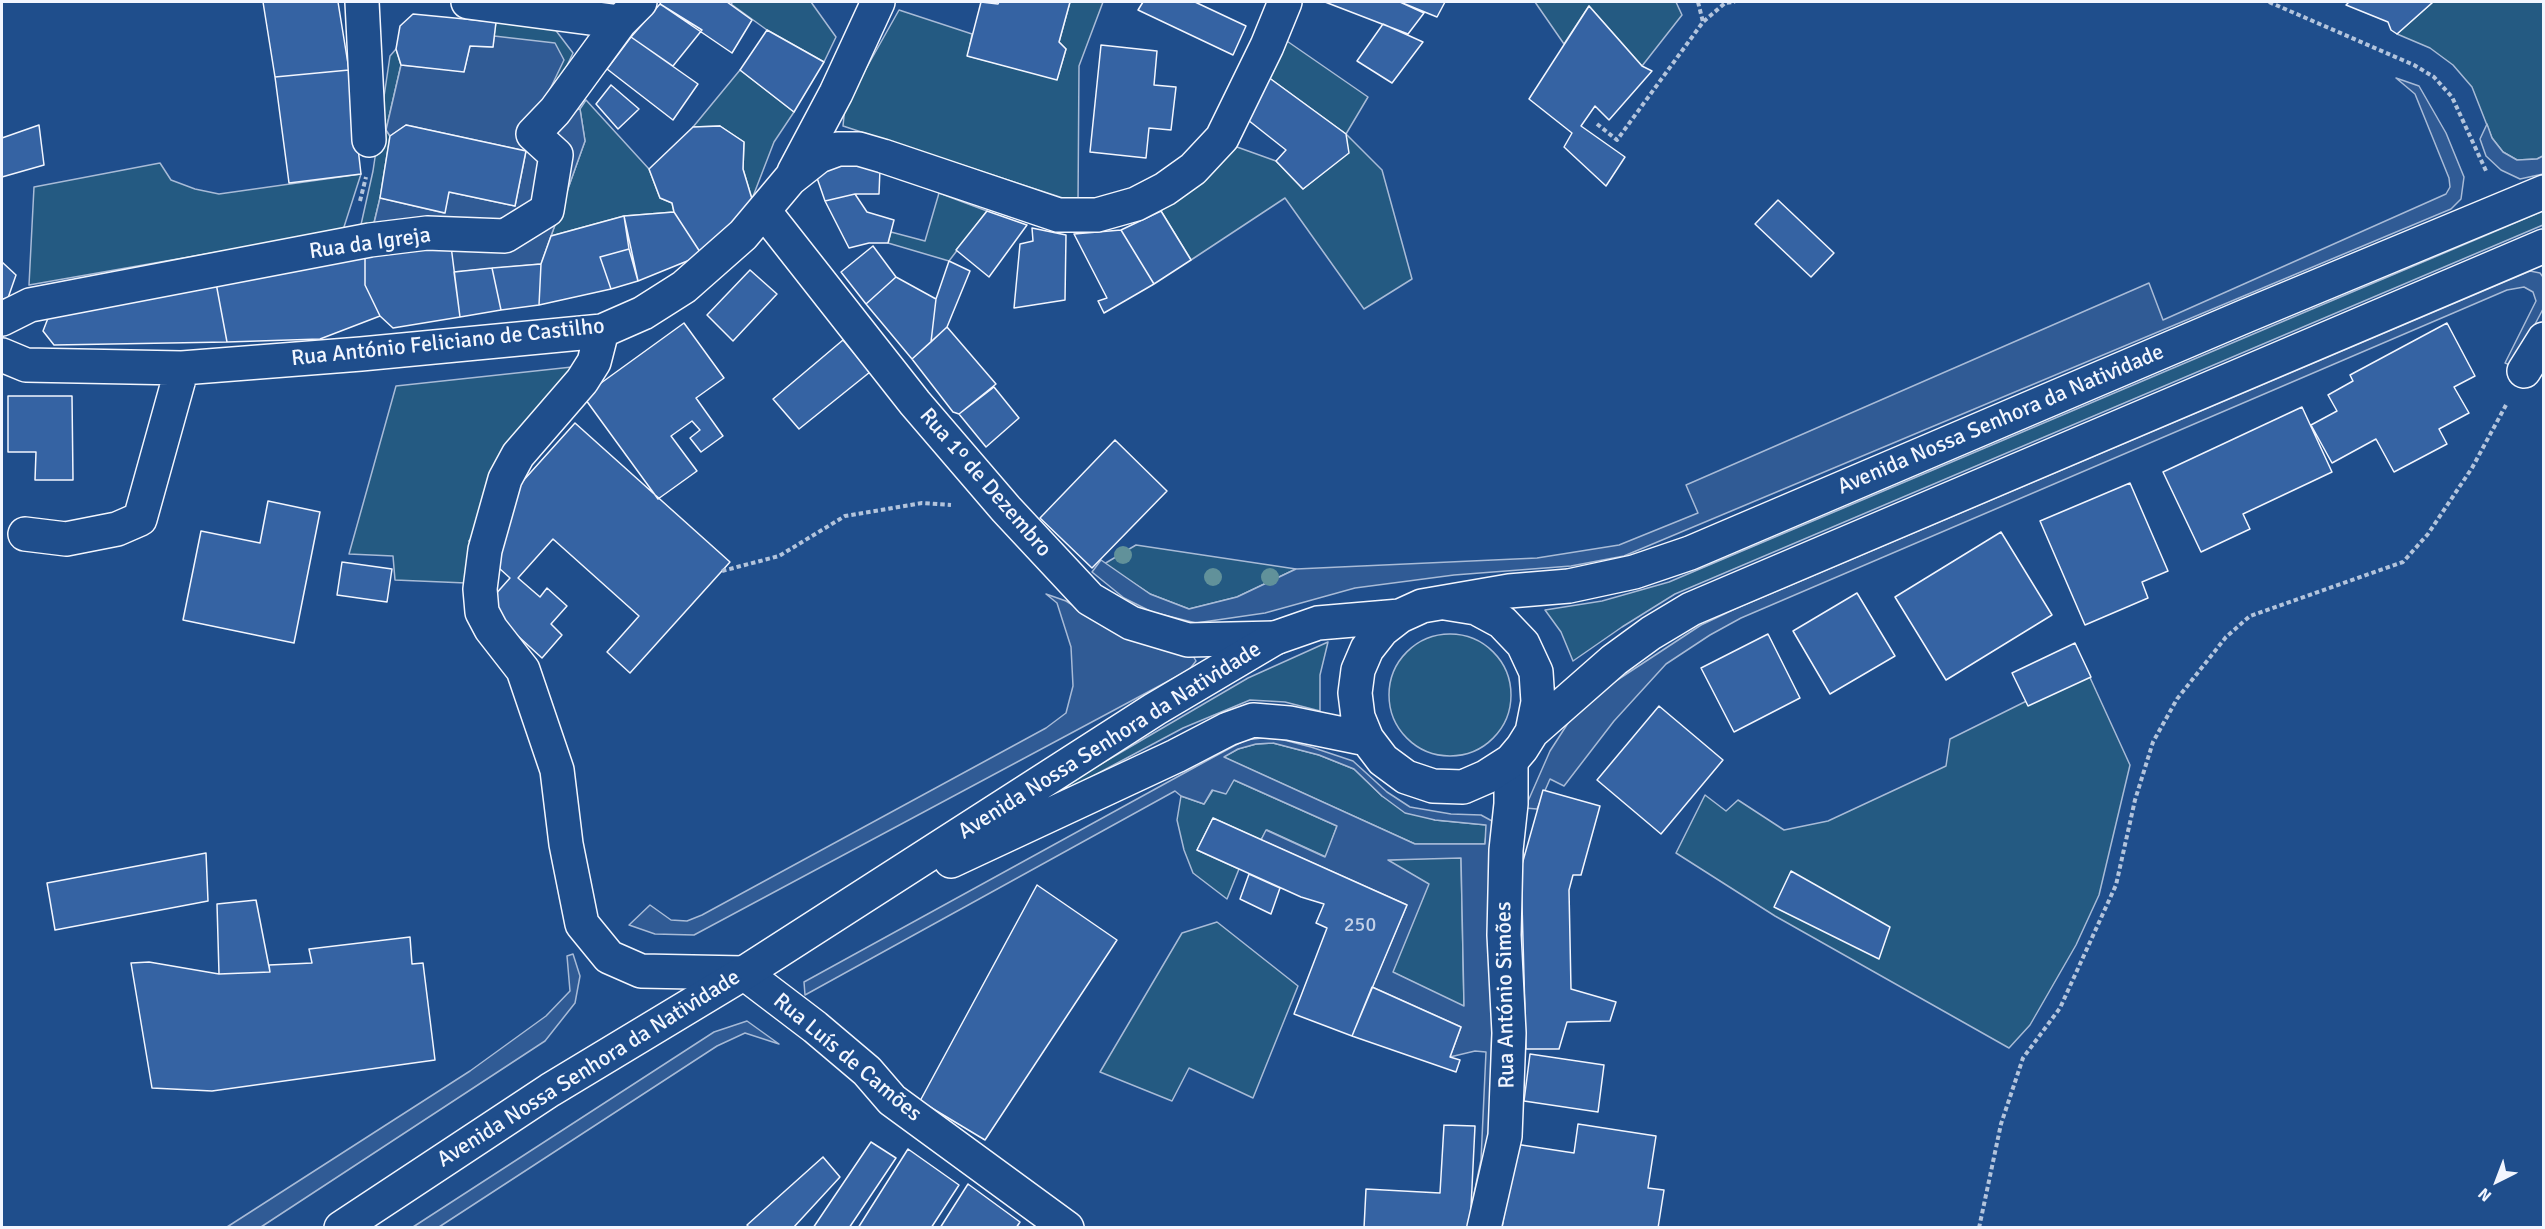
<!DOCTYPE html>
<meta charset="utf-8">
<style>
body{margin:0}
#map{position:relative;width:2545px;height:1229px;overflow:hidden;background:#1f4e8c;font-family:Signika,sans-serif}
canvas{display:block}
.frame{position:absolute;inset:0;border:3px solid #f2f6ff;pointer-events:none}
.north{position:absolute;left:2467px;top:1151px;width:60px;height:60px;-webkit-text-stroke:4px #1f4e8c;paint-order:stroke;rotate:222deg;font-size:16px;font-weight:700;line-height:24px;text-align:center;color:#f2f6ff}
.north::after{content:'';display:block;margin:auto;width:21px;height:27px;background:#f2f6ff;clip-path:polygon(50% 0,100% 100%,50% 72%,0 100%)}
</style>
<div id="map">
<canvas width="2545" height="1229"></canvas>
<div class="frame"></div>
<div class="north">N</div>
</div>
<script>
const g = document.querySelector('canvas').getContext('2d');
g.lineJoin = 'round';
function paint(path, color) { g.fillStyle = color; g.fill(path, 'evenodd'); }
const poly = rows => new Path2D(rows.map(r => 'M' + r).join(''));
function trace(path, color, width, dash) { g.strokeStyle = color; g.lineWidth = width; g.lineCap = dash ? 'butt' : 'round'; g.setLineDash(dash || []); g.stroke(path); }
function drawText(font, color, halo, rows, align = 'center') {
  g.font = font + ' Signika,sans-serif'; g.lineWidth = 4.5; g.setLineDash([]); g.textBaseline = 'middle'; g.strokeStyle = halo; g.fillStyle = color; for (const [text, x, y, turn = 0] of rows) {
    g.save(); g.translate(x, y); g.rotate((+turn || 0) * Math.PI / 180); g.textAlign = isNaN(turn) ? turn : align; if (halo) g.strokeText(text, 0, 0); g.fillText(text, 0, 0); g.restore();
  }
}
const green = poly([
 [733,2,811,2,836,37,824,62,767,30,731,4,733,2],
 [1070,2,1103,2,1079,66,1078,203,843,126,845,106,899,10,972,34,968,56,1057,79,1066,49,1059,42,1070,2],
 [1535,2,1676,2,1682,15,1642,66,1589,6,1564,44,1535,2],
 [2433,2,2543,2,2543,156,2537,159,2517,160,2503,152,2492,138,2472,87,2453,65,2430,48,2397,34,2433,2],
 [496,22,554,28,573,53,547,108,494,36,496,22],
 [1284,39,1368,97,1346,134,1382,170,1412,279,1364,309,1285,198,1191,260,1161,211,1237,147,1276,161,1303,189,1348,153,1346,134,1268,77,1284,39],
 [396,49,401,65,386,130,390,136,380,198,371,235,358,238,373,171,390,56,396,49],
 [740,70,794,112,774,142,752,199,743,169,744,142,720,126,693,127,740,70],
 [586,100,649,169,660,198,672,203,674,212,624,216,551,236,585,141,580,109,586,100],
 [160,163,171,180,195,189,219,194,361,174,343,230,29,285,34,187,160,163],
 [939,193,987,211,949,261,888,243,891,232,925,241,939,193],
 [2543,211,2543,225,1675,594,1622,627,1573,661,1561,632,1545,610,1602,601,1669,582,2543,211],
 [572,367,511,439,466,583,395,580,393,556,349,554,396,386,572,367],
 [1136,545,1296,569,1237,597,1189,609,1150,594,1104,564,1136,545],
 '1389 695a61 61 0 1 1 122 0a61 61 0 1 1-122 0Z',
 [1328,642,1320,675,1320,711,1285,702,1250,700,1183,728,945,855,1248,678,1328,642],
 [2087,671,2130,765,2099,895,2076,945,2030,1025,2009,1048,1775,916,1676,853,1705,795,1726,811,1738,800,1784,830,1828,821,1946,766,1950,739,2087,671],
 [1273,743,1319,755,1354,769,1382,796,1435,820,1487,825,1485,844,1415,844,1223,757,1238,749,1256,744,1273,743],
 [1234,780,1337,826,1326,857,1267,830,1261,840,1213,818,1197,850,1239,869,1227,899,1193,873,1184,850,1177,820,1181,796,1204,804,1213,790,1234,780],
 [1461,857,1464,1007,1392,972,1428,884,1386,860,1461,857],
 [1217,922,1298,986,1253,1098,1189,1068,1172,1101,1100,1072,1182,933,1217,922]
]);
paint(green, '#245a82');
trace(green, '#a8bbd7', 1.5);
const parking = poly([
 [494,36,555,43,564,60,541,108,561,113,580,109,585,141,541,264,454,272,370,240,380,198,444,213,449,192,515,206,526,151,406,125,390,136,386,130,401,65,464,71,470,46,493,47,494,36],
 [2396,78,2419,86,2446,133,2464,177,2461,199,2451,209,1624,556,1571,566,1454,575,1355,588,1265,613,1196,623,1152,612,1124,598,1092,572,1101,560,1150,594,1189,609,1237,597,1296,569,1537,558,1619,545,1698,513,1686,485,2149,283,2163,320,2446,194,2450,187,2449,178,2415,94,2396,78],
 [2487,124,2492,138,2503,152,2517,160,2537,159,2543,156,2543,174,2520,179,2501,170,2486,156,2480,139,2487,124],
 [2530,271,2540,273,2543,277,2543,309,2513,366,2505,363,2536,301,2533,292,2524,287,2507,290,2451,314,1741,618,1710,635,1666,664,1614,721,1564,786,1550,779,1537,809,1525,808,1550,751,1570,720,1599,692,1701,625,1737,608,2530,271],
 [1046,594,1066,601,1115,631,1192,654,1196,661,1189,670,694,935,655,934,629,925,650,905,671,920,687,921,702,915,1046,728,1066,713,1073,686,1071,647,1057,603,1046,594],
 [1262,738,1280,739,1311,747,1353,761,1387,792,1410,807,1451,814,1481,815,1492,821,1494,830,1492,1025,1489,1148,1468,1223,1481,1160,1486,1052,1475,1051,1450,1057,1461,1027,1372,987,1407,905,1261,840,1266,830,1325,857,1337,826,1234,780,1226,794,1212,790,1204,804,1181,796,1175,791,805,995,804,982,1208,760,1245,740,1262,738],
 [1273,743,1319,755,1354,769,1382,796,1405,813,1435,820,1486,825,1485,844,1415,844,1224,757,1238,749,1256,744,1273,743],
 [1461,858,1464,1006,1393,972,1429,884,1388,860,1461,858],
 [573,954,580,976,575,1003,545,1041,261,1227,227,1227,470,1071,546,1016,570,991,567,956,573,954],
 [747,1021,779,1044,745,1033,717,1046,439,1227,413,1227,714,1032,747,1021]
]);
paint(parking, '#305b95');
trace(parking, '#a8bbd7', 1.5);
const building = poly([
 [263,2,338,2,349,70,275,77,263,2],
 [661,2,727,2,752,20,732,53,660,4,661,2],
 [981,2,998,4,999,2,1070,2,1059,42,1066,49,1057,80,967,56,981,2],
 [1143,2,1195,2,1246,26,1233,55,1138,10,1143,2],
 [1325,2,1400,2,1424,13,1408,34,1325,2],
 [1400,2,1445,2,1437,17,1400,2],
 [2349,2,2433,2,2397,34,2391,30,2388,22,2346,5,2349,2],
 [660,4,702,30,673,66,631,37,660,4],
 [1589,6,1642,66,1652,71,1609,120,1595,106,1581,126,1625,157,1606,186,1564,147,1572,133,1529,99,1589,6],
 [413,14,496,22,493,47,470,46,464,72,401,65,396,49,400,26,413,14],
 [1383,24,1423,42,1392,83,1357,61,1383,24],
 [767,30,824,62,794,112,740,70,767,30],
 [631,37,698,84,673,120,607,69,631,37],
 [1101,45,1157,51,1154,85,1176,87,1171,130,1149,128,1146,158,1090,152,1101,45],
 [349,70,361,174,289,183,275,77,349,70],
 [1268,77,1346,134,1349,153,1303,189,1276,161,1286,150,1248,120,1268,77],
 [611,85,639,109,618,129,596,104,611,85],
 [39,125,44,165,2,177,2,138,39,125],
 [406,125,526,151,515,206,449,192,445,213,380,198,390,136,406,125],
 [720,126,744,142,743,169,752,199,745,212,702,255,674,212,672,203,660,198,649,169,693,127,720,126],
 [843,162,880,169,879,194,855,194,825,201,816,175,843,162],
 [855,194,867,212,894,220,888,243,869,243,849,248,825,201,855,194],
 [1778,200,1834,253,1811,277,1755,224,1778,200],
 [987,211,1027,225,989,277,956,250,987,211],
 [1161,211,1191,260,1154,284,1121,230,1161,211],
 [674,212,702,255,638,281,624,216,674,212],
 [624,216,629,249,600,257,611,289,539,305,541,264,551,236,624,216],
 [1032,228,1066,235,1065,300,1014,308,1020,244,1033,241,1032,228],
 [1121,230,1154,284,1104,313,1098,301,1107,298,1074,234,1121,230],
 [450,238,460,317,393,328,380,316,365,285,365,254,450,238],
 [873,246,896,277,866,304,841,272,873,246],
 [629,249,638,281,611,289,600,257,629,249],
 [365,254,365,285,380,316,320,339,227,342,216,283,365,254],
 [949,261,970,271,947,327,931,342,936,299,949,261],
 [2,262,16,275,8,298,2,299,2,262],
 [541,264,539,305,501,310,492,268,541,264],
 [492,268,501,310,460,317,454,272,492,268],
 [750,270,777,294,733,341,707,315,750,270],
 [896,277,936,299,931,342,912,359,866,304,896,277],
 [216,283,227,342,54,345,43,331,50,313,216,283],
 [684,323,724,378,696,398,723,436,701,452,690,438,700,430,692,421,671,436,697,471,658,499,583,396,684,323],
 [2447,323,2475,376,2454,387,2469,413,2439,429,2447,444,2394,472,2376,439,2332,463,2311,425,2337,411,2328,395,2353,381,2350,375,2447,323],
 [947,327,996,384,959,414,953,412,912,359,947,327],
 [843,340,870,372,799,429,773,399,843,340],
 [994,387,1019,418,986,447,959,414,994,387],
 [8,396,72,396,73,480,35,480,36,452,8,452,8,396],
 [2302,407,2332,472,2243,514,2250,529,2201,552,2163,472,2302,407],
 [575,423,730,562,630,673,607,652,639,616,553,539,518,578,540,597,547,588,567,606,551,624,562,635,542,658,485,606,510,578,469,541,575,423],
 [1115,440,1167,491,1092,568,1040,518,1115,440],
 [2130,483,2168,571,2142,582,2148,598,2085,625,2040,521,2130,483],
 [268,501,320,512,294,643,183,620,201,531,260,543,268,501],
 [2001,532,2052,615,1946,680,1895,597,2001,532],
 [342,562,392,569,387,602,337,595,342,562],
 [1857,593,1895,656,1830,694,1793,631,1857,593],
 [1768,634,1800,698,1734,732,1701,668,1768,634],
 [2075,643,2091,677,2028,706,2012,673,2075,643],
 [1659,706,1723,760,1661,834,1597,780,1659,706],
 [1543,790,1600,806,1581,875,1573,875,1569,890,1571,989,1616,1002,1610,1021,1567,1022,1559,1049,1526,1049,1521,868,1543,790],
 [1213,818,1407,905,1352,1036,1294,1014,1327,928,1316,923,1324,904,1301,897,1197,850,1213,818],
 [206,853,208,901,55,930,47,883,206,853],
 [1791,871,1890,927,1879,959,1774,907,1791,871],
 [1249,874,1280,888,1271,914,1240,899,1249,874],
 [1037,885,1117,940,985,1140,920,1101,1037,885],
 [256,900,270,972,219,974,217,904,256,900],
 [410,937,412,964,423,963,435,1060,212,1091,152,1088,131,963,149,962,219,974,270,972,269,965,312,963,309,949,410,937],
 [1372,987,1461,1027,1450,1057,1460,1060,1456,1072,1352,1036,1372,987],
 [1530,1054,1604,1065,1598,1112,1524,1101,1530,1054],
 [1578,1124,1656,1136,1648,1188,1664,1190,1658,1228,1502,1228,1515,1144,1574,1153,1578,1124],
 [1444,1125,1475,1126,1470,1228,1364,1228,1366,1189,1440,1193,1444,1125],
 [871,1142,896,1158,849,1228,813,1228,871,1142],
 [908,1149,959,1185,931,1228,858,1228,908,1149],
 [823,1157,840,1177,793,1228,750,1228,747,1225,823,1157],
 [968,1184,1020,1222,1016,1228,940,1228,968,1184]
]);
paint(building, '#3563a3');
trace(building, '#f2f6ff', 1.5);
const minor = poly([
 [362,2,369,140],
 [468,2,620,22],
 [794,172,836,93,878,2],
 [764,211,915,403,1006,509,1090,599,1131,623,1188,640,1275,638],
 [2,319,30,305,370,240,427,233,505,236,547,210,556,155,533,134,555,111,620,22,640,2],
 [602,331,594,362,582,381,518,455,505,479,485,550,480,589,482,612,491,629,523,670,557,770,566,844,582,924,609,957,641,971,744,973,815,1027,867,1071,892,1100,1067,1228],
 [2,355,26,365,182,368,361,354,602,331,643,313,684,287,743,235,790,179,819,156,838,149,859,149,883,156,1058,215,1097,215,1136,204,1165,189,1193,169,1222,138,1267,46,1285,2],
 [2524,371,2544,339],
 [25,534,66,539,117,529,140,519,182,368],
 [1484,1228,1505,1136,1509,1033,1504,935,1506,850,1511,804,1511,761]
]);
const major = poly([
 [1445,603,1476,608,1502,622,1523,644,1536,672,1538,702,1532,732,1522,748,1511,761,1486,777,1463,787,1433,786,1406,777,1383,760,1367,739,1358,717,1355,693,1358,670,1367,649,1382,630,1400,616,1422,606,1509,591,1569,586,1634,572,1690,553,2248,315,2544,192],
 [1532,732,1614,660,1651,633,1691,609,2544,246],
 [951,861,1176,756,1228,729,1253,720,1289,723,1367,739],
 [341,1228,550,1090,744,973,1155,709,1275,638,1318,623,1400,616]
]);
trace(minor, '#f2f6ff', 36);
trace(major, '#f2f6ff', 36);
trace(poly([
 [1698,2,1703,22],
 [2269,2,2414,65,2434,77,2452,97,2487,173],
 [1597,124,1617,140,1703,22,1725,3,1735,2],
 [360,201,366,177],
 [722,571,779,556,845,516,922,503,951,505],
 [1979,1228,2001,1124,2023,1058,2060,1008,2116,885,2135,800,2153,742,2177,699,2226,637,2250,616,2403,562,2428,534,2472,468,2506,405]
]), '#b3c4dc', 4, [4.5, 3]);
trace(minor, '#1f4e8c', 33);
trace(major, '#1f4e8c', 33);
g.fillStyle = '#61919a';
for (const [x, y] of [
 [1123,555],
 [1213,577],
 [1270,577]
]) { g.beginPath(); g.arc(x, y, 9, 0, 2 * Math.PI); g.fill(); }
drawText('20px', '#c3d1e8', null, [
 ["250",1360,926]
]);
drawText('22px', '#f2f6ff', '#1f4e8c', [
 ["Rua da Igreja",370,244,-8],
 ["Rua António Feliciano de Castilho",448,343,-6],
 ["Avenida Nossa Senhora da Natividade",2001,420,-23],
 ["Rua 1º de Dezembro",985,483,49],
 ["Avenida Nossa Senhora da Natividade",1110,741,-32],
 ["Rua António Simões",1506,995,-91],
 ["Rua Luís de Camões",847,1058,40],
 ["Avenida Nossa Senhora da Natividade",589,1069,-32]
]);
</script>
